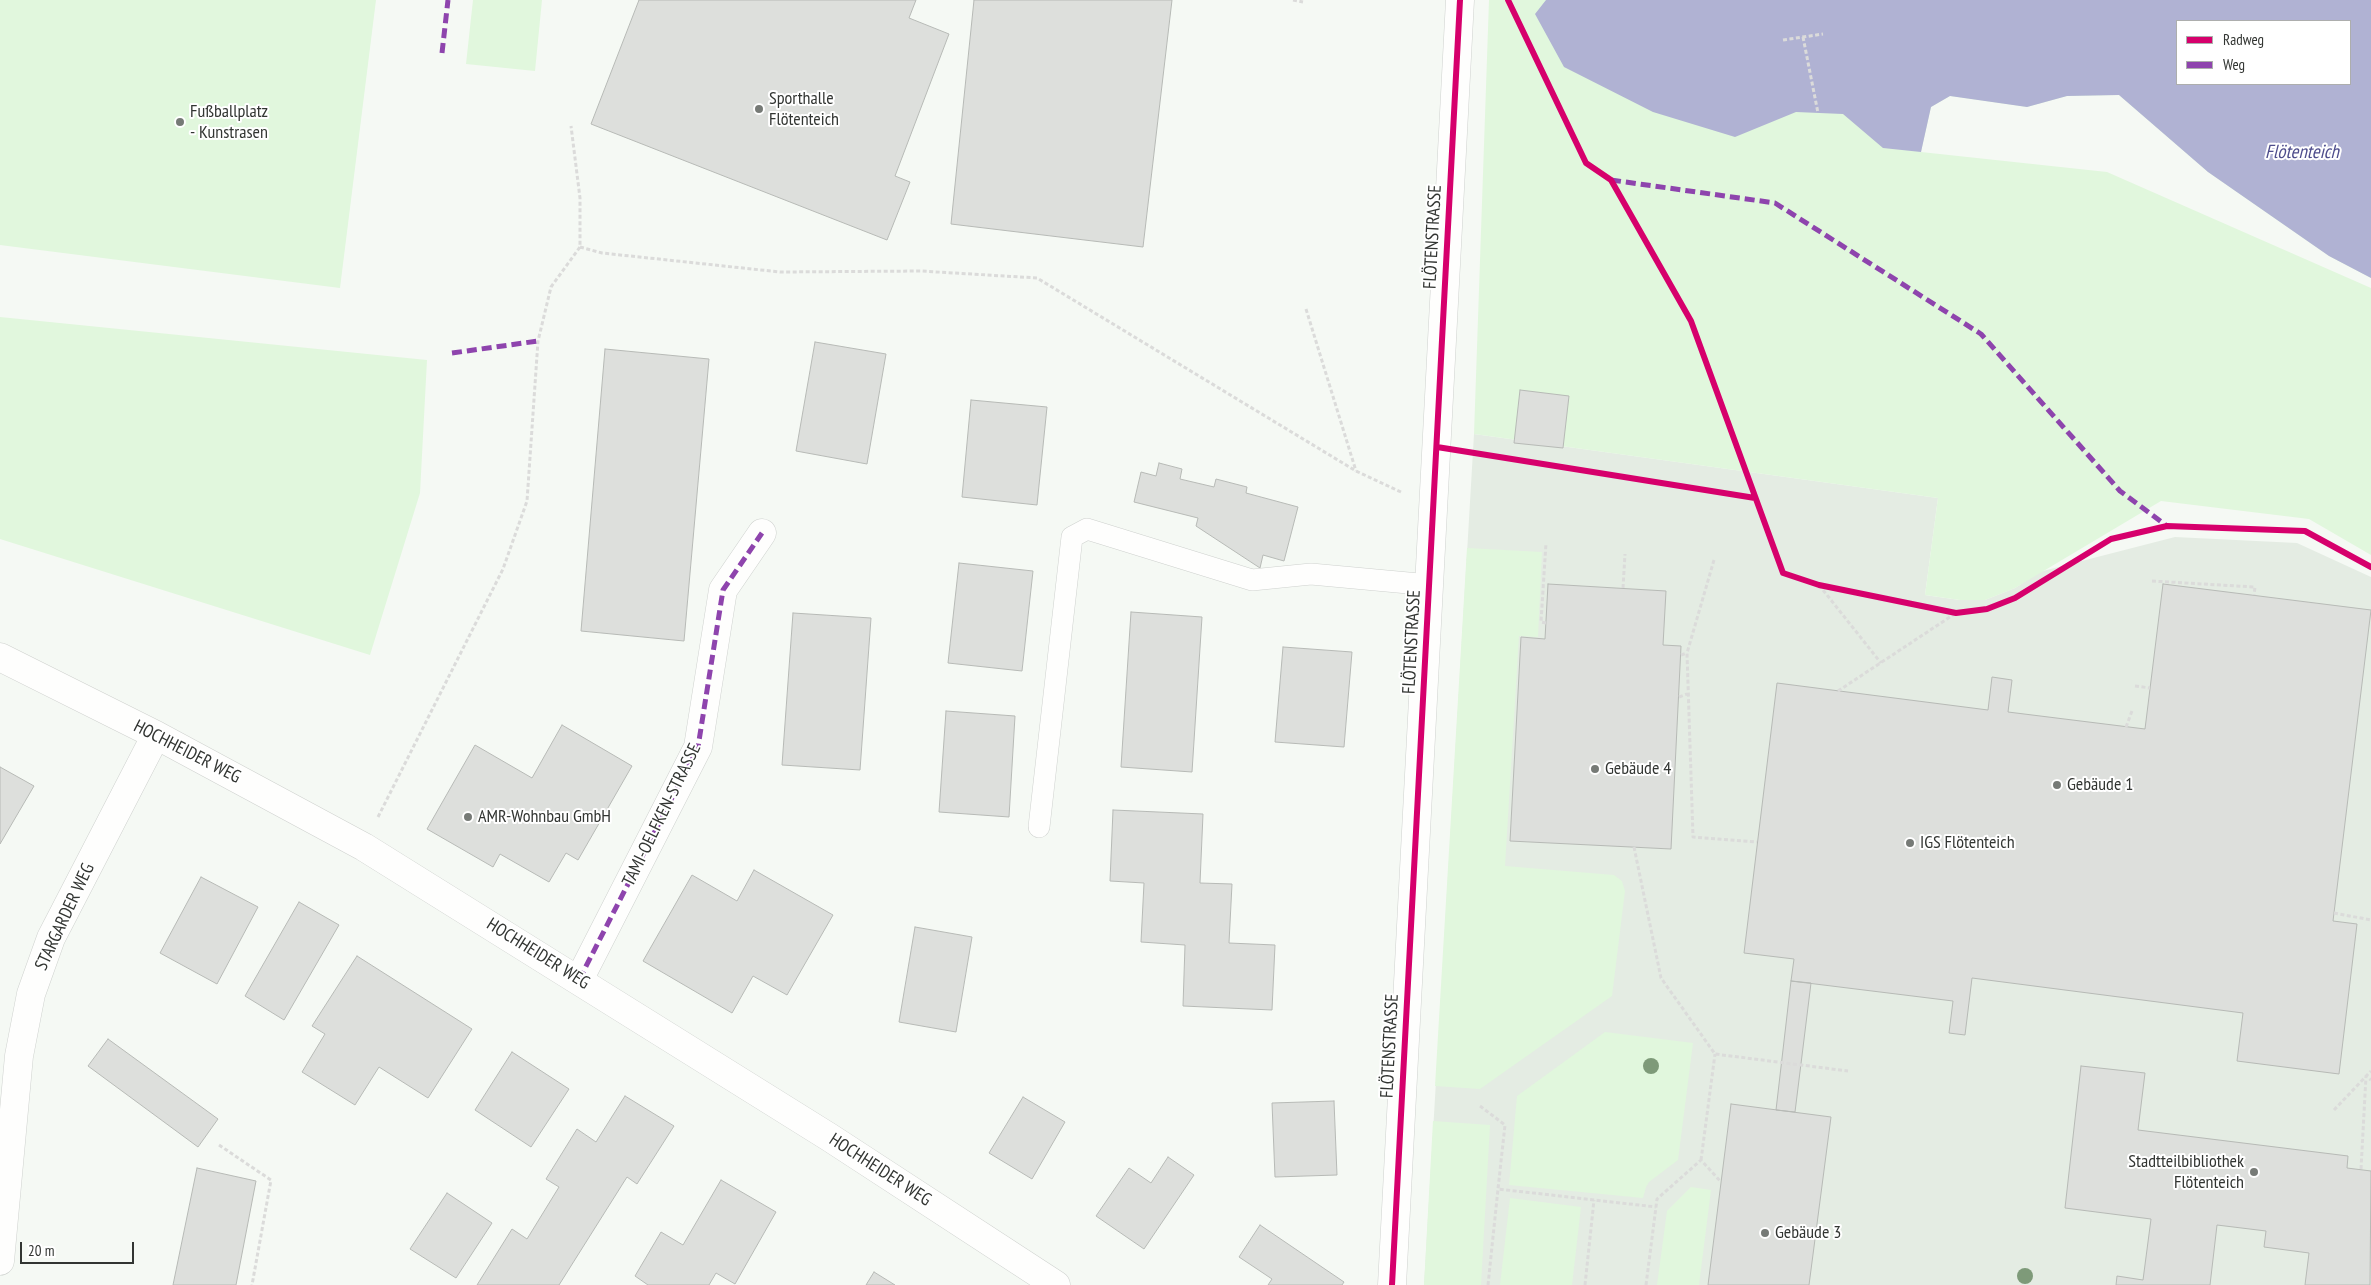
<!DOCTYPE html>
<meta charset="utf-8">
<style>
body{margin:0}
#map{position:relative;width:2371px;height:1285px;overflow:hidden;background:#f5f9f4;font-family:"PT Sans Narrow",sans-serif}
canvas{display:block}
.legend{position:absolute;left:2176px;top:20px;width:175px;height:65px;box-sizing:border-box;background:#fff;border:1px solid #adaead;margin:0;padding:6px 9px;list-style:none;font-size:15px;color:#323532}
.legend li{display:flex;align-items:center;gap:10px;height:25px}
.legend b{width:25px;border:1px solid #adaead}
.scale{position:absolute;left:20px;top:1242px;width:114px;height:22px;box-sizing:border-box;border:2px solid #323532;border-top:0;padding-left:6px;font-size:15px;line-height:18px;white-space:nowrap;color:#323532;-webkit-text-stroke:4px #fff;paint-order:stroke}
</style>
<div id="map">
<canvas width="2371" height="1285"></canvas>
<ul class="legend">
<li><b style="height:6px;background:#d6006c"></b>Radweg</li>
<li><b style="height:6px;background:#8e44ad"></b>Weg</li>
</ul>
<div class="scale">20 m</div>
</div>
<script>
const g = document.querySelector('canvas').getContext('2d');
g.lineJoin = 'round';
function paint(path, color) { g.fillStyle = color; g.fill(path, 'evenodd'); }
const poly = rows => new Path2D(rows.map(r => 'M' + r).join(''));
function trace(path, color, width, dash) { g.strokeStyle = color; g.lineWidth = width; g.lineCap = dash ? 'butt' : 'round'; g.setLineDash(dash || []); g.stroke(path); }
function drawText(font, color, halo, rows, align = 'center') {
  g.font = font + ' "PT Sans Narrow",sans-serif'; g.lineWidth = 4; g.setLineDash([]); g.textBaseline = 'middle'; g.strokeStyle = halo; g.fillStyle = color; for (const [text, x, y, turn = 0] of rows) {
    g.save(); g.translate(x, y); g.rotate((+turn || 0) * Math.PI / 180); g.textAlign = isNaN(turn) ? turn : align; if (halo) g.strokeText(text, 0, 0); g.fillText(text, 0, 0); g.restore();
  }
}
paint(poly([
 [1474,434,1938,498,1925,595,1960,600,1985,600,2015,588,2039,572,2175,537,2297,543,2371,577,2371,1285,1424,1285]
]), '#e4ece3');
paint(poly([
 [0,0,376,0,340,288,0,245],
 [473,0,542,0,535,71,466,64],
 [1489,0,2371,0,2371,278,2329,256,2208,172,2119,95,2067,96,2027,107,1950,96,1931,107,1921,152,2107,172,2371,288,2371,555,2309,519,2161,501,2015,588,1985,600,1960,600,1925,595,1938,498,1474,434],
 [2177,21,2350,21,2350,84,2177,84],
 [0,317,427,360,420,493,370,655,0,539],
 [1467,548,1542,552,1538,637,1519,636,1505,866,1614,875,1622,881,1625,891,1612,996,1480,1089,1435,1086],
 [1605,1032,1693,1043,1678,1160,1649,1182,1646,1187,1643,1198,1509,1185,1517,1096],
 [1433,1121,1490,1125,1481,1285,1424,1285],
 [1691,1187,1711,1190,1699,1285,1657,1285,1667,1211],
 [1510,1198,1581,1207,1572,1285,1500,1285]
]), '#e1f7dd');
paint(poly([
 [1546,0,2371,0,2371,278,2329,256,2208,172,2119,95,2067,96,2027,107,1950,96,1931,107,1921,152,1883,148,1843,114,1796,112,1735,137,1653,112,1564,67,1535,14],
 [2177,21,2350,21,2350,84,2177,84]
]), '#b0b2d3');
const building = poly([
 [639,0,916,0,909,18,949,34,895,176,910,182,887,240,591,124,639,0],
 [974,0,1172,0,1143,247,951,224,974,0],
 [815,342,886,354,867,464,796,451,815,342],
 [605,349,709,359,684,641,581,631,605,349],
 [1520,390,1569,396,1563,448,1514,443,1520,390],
 [971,400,1047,407,1037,505,962,497,971,400],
 [1159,463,1182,469,1180,479,1214,487,1216,479,1247,487,1246,493,1298,507,1284,561,1263,555,1260,568,1196,526,1198,518,1134,502,1141,472,1156,476,1159,463],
 [959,563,1033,571,1022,671,948,663,959,563],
 [1548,584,1666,591,1663,645,1681,646,1671,849,1510,841,1521,637,1545,639,1548,584],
 [2163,584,2371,610,2333,921,2357,924,2339,1074,2237,1061,2243,1013,1972,978,1965,1035,1949,1033,1953,1001,1791,981,1794,959,1744,953,1777,683,1988,710,1992,677,2012,680,2008,712,2145,729,2163,584],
 [1131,612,1202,617,1192,772,1121,767,1131,612],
 [793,613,871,618,860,770,782,765,793,613],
 [1283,647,1352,652,1344,747,1275,742,1283,647],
 [946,711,1015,716,1009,817,939,812,946,711],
 [562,725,632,766,578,860,566,853,549,882,500,854,493,867,427,829,475,745,532,778,562,725],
 [0,767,34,786,0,844,0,767],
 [1113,810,1203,814,1200,883,1232,884,1229,943,1275,945,1272,1010,1183,1006,1185,945,1141,942,1144,883,1110,881,1113,810],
 [754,870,833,915,787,995,753,976,732,1013,643,961,692,875,737,901,754,870],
 [201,877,258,907,217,984,160,953,201,877],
 [299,902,339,925,284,1020,245,996,299,902],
 [915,927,972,937,956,1032,899,1022,915,927],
 [357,956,472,1029,428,1098,379,1067,355,1105,302,1072,325,1034,312,1026,357,956],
 [1791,981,1811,983,1795,1112,1776,1110,1791,981],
 [108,1039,218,1119,198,1147,88,1066,108,1039],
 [512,1052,569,1089,531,1147,475,1110,512,1052],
 [2081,1066,2145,1073,2138,1130,2348,1156,2347,1168,2371,1171,2370,1285,2305,1285,2309,1253,2264,1247,2266,1231,2217,1225,2210,1285,2116,1285,2117,1276,2143,1280,2151,1219,2065,1208,2081,1066],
 [625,1096,674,1126,637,1184,627,1177,559,1285,477,1285,512,1229,527,1239,559,1187,546,1179,577,1129,596,1142,625,1096],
 [1023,1097,1065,1122,1032,1179,989,1153,1023,1097],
 [1334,1101,1337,1175,1275,1177,1272,1103,1334,1101],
 [1731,1104,1831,1117,1809,1285,1708,1285,1731,1104],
 [1168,1157,1194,1175,1144,1249,1096,1216,1129,1168,1151,1183,1168,1157],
 [197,1168,256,1181,236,1285,173,1285,197,1168],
 [721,1180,776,1212,735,1284,716,1273,709,1285,648,1285,635,1276,661,1232,683,1245,721,1180],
 [447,1193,492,1223,456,1278,410,1249,447,1193],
 [1260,1225,1344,1282,1342,1285,1268,1285,1272,1279,1239,1257,1260,1225],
 [874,1272,895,1285,866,1285,874,1272]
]);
paint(building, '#dddfdc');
trace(building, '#b7bab6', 1);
const service = poly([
 [1039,827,1072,537,1087,529,1252,580,1311,574,1430,585]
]);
const minor = poly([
 [0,657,156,735,364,847,829,1137,1056,1285],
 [579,980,698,747,723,590,762,533],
 [0,1261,19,1056,31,994,51,938,156,735],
 [1392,1285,1460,0]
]);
trace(service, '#ced1ce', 22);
trace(minor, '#ced1ce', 29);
trace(poly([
 [1293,0,1303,2],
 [1803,37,1818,113],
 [1783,40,1823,34],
 [580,247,602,253,780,272,921,271,1037,278,1356,471,1401,492],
 [1306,309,1356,471],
 [1714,560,1687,653,1693,837,1757,842],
 [2152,581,2255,587,2254,595],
 [1819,585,1881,663],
 [1623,588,1625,554],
 [1546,623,1541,622,1546,543],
 [1681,655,1687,653],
 [2135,686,2150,688],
 [1838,691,1956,613],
 [1679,697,1687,694],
 [2126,727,2132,711],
 [378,817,503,569,527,501,538,341,551,287,580,247,580,198,571,126],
 [1634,847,1661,978,1715,1054,1848,1071],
 [2334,913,2371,920],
 [1480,1106,1505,1125,1498,1189,1656,1207],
 [2334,1110,2371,1071],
 [219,1145,271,1180,252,1285],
 [1701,1160,1715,1054],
 [2361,1169,2366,1076,2371,1080],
 [1488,1285,1498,1189],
 [1585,1285,1594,1200],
 [1646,1285,1657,1199,1701,1160,1721,1182]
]), '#dbdbda', 3, [4, 2.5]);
trace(service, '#fefefd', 21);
trace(minor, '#fefefd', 28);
trace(poly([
 [442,53,448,0],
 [1611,180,1775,203,1981,334,2120,491,2167,526],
 [452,353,538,341],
 [579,980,698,747,723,590,762,533]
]), '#8e44ad', 5, [10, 5]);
trace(poly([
 [1508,0,1586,163,1611,180,1691,321,1783,573,1819,585,1956,613,1987,609,2015,598,2111,539,2167,526,2305,531,2371,567],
 [1437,447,1755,498],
 [1392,1285,1460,0]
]), '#d6006c', 6);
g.fillStyle = '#7e9a79';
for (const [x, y] of [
 [1651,1066],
 [2025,1276]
]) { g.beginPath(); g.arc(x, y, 8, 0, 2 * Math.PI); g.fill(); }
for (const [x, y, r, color] of [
 [759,109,5,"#767a76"],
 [180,122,5,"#767a76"],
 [1595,769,5,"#767a76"],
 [2057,785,5,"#767a76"],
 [468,817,5,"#767a76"],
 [1910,843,5,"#767a76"],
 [2254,1172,5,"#767a76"],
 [1765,1233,5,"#767a76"]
]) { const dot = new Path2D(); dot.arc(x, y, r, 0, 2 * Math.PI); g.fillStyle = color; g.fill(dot); trace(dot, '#fff', 2); }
drawText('18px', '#323532', '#fff', [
 ["Sporthalle",769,99],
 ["Flötenteich",769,120],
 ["Fußballplatz",190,112],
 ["- Kunstrasen",190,133],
 ["Gebäude 4",1605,769],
 ["Gebäude 1",2067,785],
 ["AMR-Wohnbau GmbH",478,817],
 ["IGS Flötenteich",1920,843],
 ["Stadtteilbibliothek",2244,1162,"right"],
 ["Flötenteich",2244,1183,"right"],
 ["Gebäude 3",1775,1233]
], 'left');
drawText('18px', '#323532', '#fff', [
 ["FLÖTENSTRASSE",1433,237,-87],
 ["FLÖTENSTRASSE",1412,642,-87],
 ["HOCHHEIDER WEG",187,752,27],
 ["TAMI-OELFKEN-STRASSE",662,815,-64],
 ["STARGARDER WEG",65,917,-65],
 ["HOCHHEIDER WEG",538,954,32],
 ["FLÖTENSTRASSE",1390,1046,-87],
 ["HOCHHEIDER WEG",880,1170,33]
]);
drawText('italic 19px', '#4e4d8c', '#fff', [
 ["Flötenteich",2302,153]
]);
</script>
